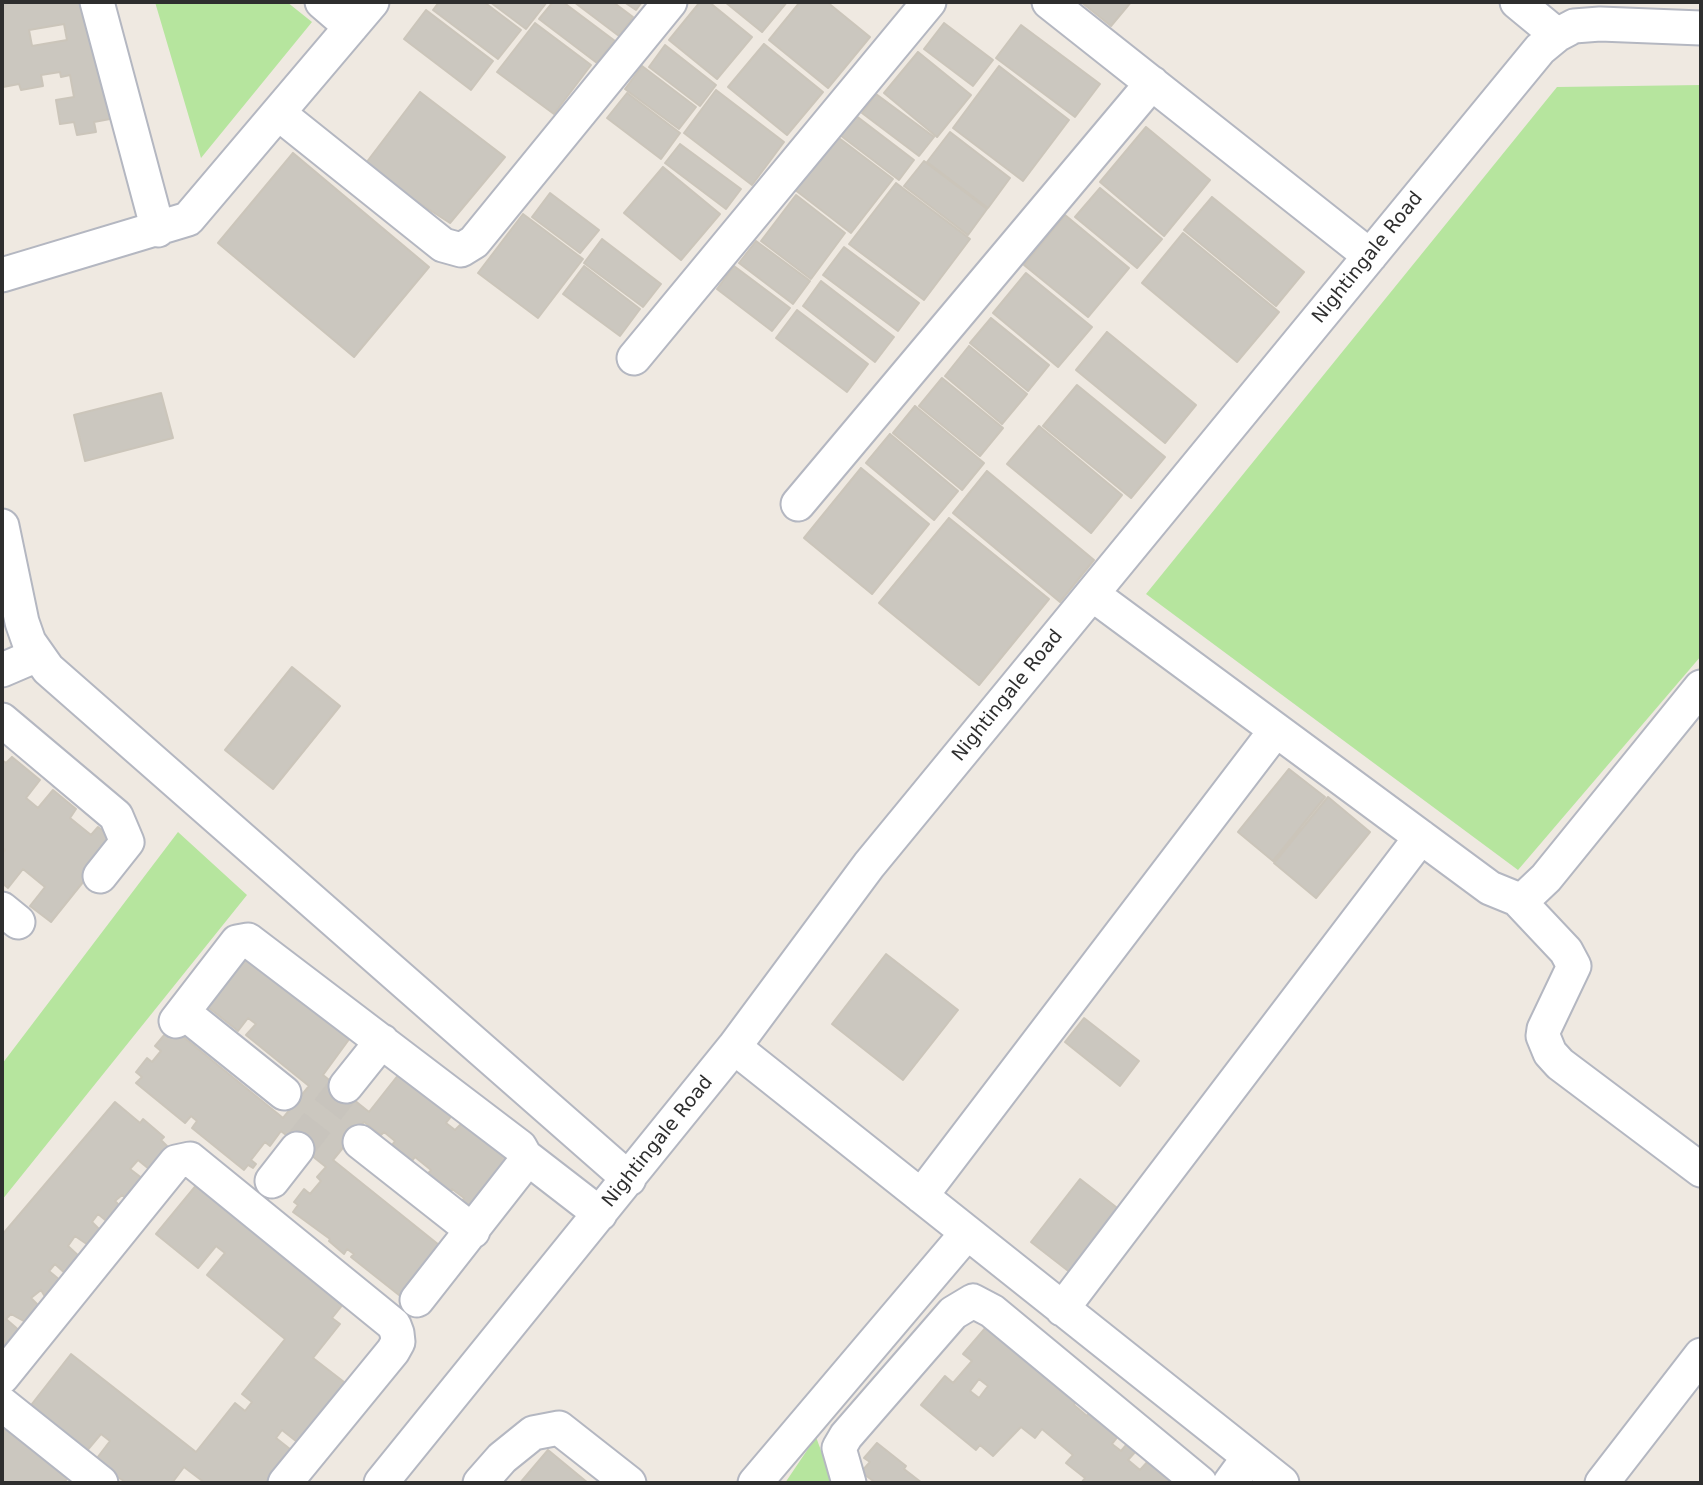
<!DOCTYPE html>
<style>
body{margin:0}
#map{position:relative;width:1703px;height:1485px;overflow:hidden;background:#efe9e1;font-family:"DejaVu Sans",sans-serif}
canvas{display:block}
.frame{position:absolute;inset:0;border:4px solid #2e2e2e;pointer-events:none}
</style>
<div id="map">
<canvas width="1703" height="1485"></canvas>
<div class="frame"></div>
</div>
<script>
const g = document.querySelector('canvas').getContext('2d');
g.lineJoin = 'round';
function paint(path, color) { g.fillStyle = color; g.fill(path, 'evenodd'); }
const poly = rows => new Path2D(rows.map(r => 'M' + r).join(''));
function trace(path, color, width, dash) { g.strokeStyle = color; g.lineWidth = width; g.lineCap = dash ? 'butt' : 'round'; g.setLineDash(dash || []); g.stroke(path); }
function drawText(font, color, halo, rows, align = 'center') {
  g.font = font + ' "DejaVu Sans",sans-serif'; g.lineWidth = 7; g.setLineDash([]); g.textBaseline = 'middle'; g.strokeStyle = halo; g.fillStyle = color; for (const [text, x, y, turn = 0] of rows) {
    g.save(); g.translate(x, y); g.rotate((+turn || 0) * Math.PI / 180); g.textAlign = isNaN(turn) ? turn : align; if (halo) g.strokeText(text, 0, 0); g.fillText(text, 0, 0); g.restore();
  }
}
paint(poly([
 [155,2,287,2,312,22,201,158],
 [1701,85,1701,656,1518,870,1146,594,1557,87],
 [178,832,247,895,2,1200,2,1064],
 [816,1437,833,1483,785,1483]
]), '#b6e59e');
const building = poly([
 [2,2,90,2,110,119,94,122,96,132,77,135,74,122,60,124,56,100,74,97,70,75,61,77,60,72,41,75,43,86,21,90,19,84,3,87,2,2],
 [64,24,67,40,32,46,29,30,64,24],
 [439,2,484,2,521,30,498,59,433,10,439,2],
 [490,2,547,2,526,29,490,2],
 [553,2,563,2,615,41,597,63,539,19,553,2],
 [574,2,613,2,633,17,619,36,574,2],
 [624,2,642,2,636,10,624,2],
 [700,2,709,2,752,37,717,79,669,40,700,2],
 [725,2,787,2,762,32,725,2],
 [800,2,827,2,870,37,828,88,769,40,800,2],
 [1081,2,1131,2,1111,26,1081,2],
 [426,10,493,61,471,90,404,39,426,10],
 [535,23,591,65,554,114,497,72,535,23],
 [944,23,993,60,973,86,924,49,944,23],
 [1021,25,1100,84,1075,117,996,58,1021,25],
 [764,44,823,92,787,135,728,87,764,44],
 [665,45,716,85,700,106,649,67,665,45],
 [918,52,971,95,937,137,884,93,918,52],
 [642,66,696,107,679,129,625,89,642,66],
 [999,66,1069,120,1023,181,953,128,999,66],
 [716,90,784,142,752,185,684,133,716,90],
 [420,92,505,157,450,223,363,167,420,92],
 [627,93,680,133,661,159,607,118,627,93],
 [876,94,934,137,919,156,862,113,876,94],
 [855,115,914,160,899,180,840,135,855,115],
 [1146,127,1210,180,1164,236,1100,182,1146,127],
 [950,132,1010,178,988,208,927,162,950,132],
 [835,135,893,179,851,233,794,189,835,135],
 [680,144,741,189,726,209,665,163,680,144],
 [293,153,429,267,354,357,218,243,293,153],
 [924,161,987,209,968,235,904,186,924,161],
 [663,167,720,214,681,260,624,213,663,167],
 [896,183,970,239,924,300,849,244,896,183],
 [1100,188,1162,239,1137,268,1075,217,1100,188],
 [550,193,599,230,580,253,532,217,550,193],
 [796,195,845,233,811,279,761,241,796,195],
 [1212,197,1304,272,1276,306,1184,230,1212,197],
 [523,214,583,259,538,318,478,273,523,214],
 [1065,215,1129,268,1088,317,1024,265,1065,215],
 [1183,233,1279,312,1237,362,1142,283,1183,233],
 [602,239,661,284,643,307,584,263,602,239],
 [756,241,810,281,793,304,739,263,756,241],
 [844,247,919,303,898,331,823,275,844,247],
 [584,266,640,309,620,336,563,294,584,266],
 [734,266,790,308,772,331,717,289,734,266],
 [1026,273,1092,327,1058,367,993,313,1026,273],
 [821,281,894,337,875,362,803,306,821,281],
 [797,310,868,364,847,392,776,338,797,310],
 [991,318,1049,365,1028,391,970,343,991,318],
 [1107,332,1196,405,1165,443,1076,370,1107,332],
 [969,346,1027,394,1002,424,945,376,969,346],
 [942,378,1003,428,980,456,919,406,942,378],
 [1077,385,1165,457,1131,498,1043,426,1077,385],
 [161,393,173,438,85,461,74,415,161,393],
 [915,406,984,463,962,490,893,433,915,406],
 [1039,426,1122,495,1091,533,1007,464,1039,426],
 [890,434,958,491,934,520,866,463,890,434],
 [861,468,929,524,872,594,804,538,861,468],
 [987,471,1094,560,1060,602,953,513,987,471],
 [949,518,1049,599,979,685,879,603,949,518],
 [292,667,340,706,273,789,225,750,292,667],
 [12,757,40,780,26,798,38,808,53,790,76,809,70,818,91,835,98,827,116,841,51,922,30,906,45,887,23,869,8,888,2,883,2,854,5,850,2,847,2,760,6,763,12,757],
 [1289,769,1325,797,1273,861,1238,832,1289,769],
 [1328,797,1370,832,1316,898,1274,863,1328,797],
 [242,954,350,1038,323,1075,369,1112,399,1074,453,1114,446,1123,455,1130,463,1122,513,1159,470,1212,460,1203,464,1198,452,1189,448,1194,426,1176,431,1170,415,1157,412,1161,392,1145,395,1141,384,1132,381,1135,364,1122,333,1160,444,1249,404,1299,351,1257,354,1254,347,1249,344,1254,329,1241,330,1239,293,1212,298,1205,294,1202,304,1189,310,1194,321,1181,317,1177,326,1167,281,1131,270,1146,265,1142,251,1160,256,1164,253,1168,248,1165,244,1170,192,1128,197,1121,191,1116,185,1123,136,1083,142,1077,136,1072,147,1058,152,1062,161,1051,155,1046,171,1027,283,1118,309,1086,246,1035,256,1024,248,1018,238,1031,203,1003,242,954],
 [886,954,958,1010,903,1080,832,1024,886,954],
 [1084,1018,1139,1061,1120,1086,1065,1042,1084,1018],
 [115,1102,140,1123,143,1119,164,1137,161,1140,174,1153,155,1174,138,1160,130,1169,147,1182,130,1202,122,1195,115,1201,123,1209,110,1224,98,1214,92,1222,102,1232,91,1247,75,1236,68,1246,82,1259,69,1277,55,1264,49,1271,61,1281,47,1300,41,1290,31,1298,39,1306,29,1324,11,1314,6,1319,21,1332,4,1347,2,1235,115,1102],
 [203,1177,348,1298,332,1318,340,1324,313,1358,353,1389,306,1449,282,1430,276,1438,300,1457,279,1483,205,1483,184,1467,172,1483,127,1483,94,1462,110,1441,101,1434,85,1453,57,1431,59,1428,28,1409,71,1354,196,1452,235,1403,245,1411,252,1402,242,1394,285,1339,207,1275,225,1253,216,1246,198,1268,156,1234,203,1177],
 [1080,1179,1125,1214,1076,1277,1031,1242,1080,1179],
 [987,1326,1077,1400,1074,1405,1087,1416,1090,1412,1119,1435,1112,1444,1121,1451,1127,1444,1136,1451,1128,1460,1140,1470,1149,1460,1175,1481,1081,1483,1085,1478,1066,1463,1073,1455,1042,1429,1035,1438,1021,1427,993,1456,980,1445,976,1450,921,1405,945,1376,953,1383,972,1361,963,1354,987,1326],
 [979,1379,988,1386,979,1398,970,1391,979,1379],
 [4,1427,68,1478,63,1483,2,1483,4,1427],
 [877,1443,906,1466,904,1469,922,1483,876,1483,861,1472,870,1462,864,1458,877,1443],
 [548,1450,588,1483,520,1483,548,1450]
]);
paint(building, '#cbc7bf');
trace(building, '#cbc5ba', 2);
trace(poly([
 [297,1149,346,1086]
]), '#c8c4bd', 33, [33, 17]);
const minor = poly([
 [97,2,158,230],
 [322,2,351,27],
 [1049,2,1370,256],
 [1517,2,1557,35],
 [278,113,443,245,461,250,474,242,670,2],
 [2,275,188,219,372,2],
 [634,358,929,2],
 [798,504,1152,83],
 [2,526,22,622,29,642,48,669,629,1179],
 [1092,594,1490,888,1517,899,1527,896,1546,878,1701,687],
 [2,670,37,655],
 [2,720,116,816,127,842,100,876],
 [1517,899,1566,951,1574,966,1544,1029,1543,1036,1550,1053,1560,1064,1701,1170],
 [2,909,18,922],
 [183,1012,284,1093],
 [176,1021,237,942,248,940,520,1147,525,1156,522,1166,417,1300],
 [734,1047,1282,1483],
 [346,1086,382,1041],
 [360,1142,473,1231],
 [525,1156,600,1214],
 [272,1181,297,1149],
 [921,1196,1276,730],
 [1062,1309,1421,837],
 [2,1377,176,1162,190,1159,394,1325,397,1333,398,1342,393,1351,285,1483],
 [2,1404,101,1483],
 [381,1483,734,1047,869,865,1540,49,1557,35,1574,26,1600,24,1701,28],
 [480,1483,502,1458,533,1433,559,1428,629,1483],
 [755,1483,967,1233],
 [849,1483,839,1448,846,1436,953,1313,973,1301,992,1311,1200,1483],
 [1230,1483,1249,1457],
 [1602,1483,1701,1355]
]);
trace(minor, '#b4b7c1', 37);
trace(minor, '#fff', 33);
drawText('19px', '#2e2e2e', '#fff', [
 ["Nightingale Road",1368,258,-51],
 ["Nightingale Road",1008,696,-51],
 ["Nightingale Road",658,1142,-51]
]);
</script>
